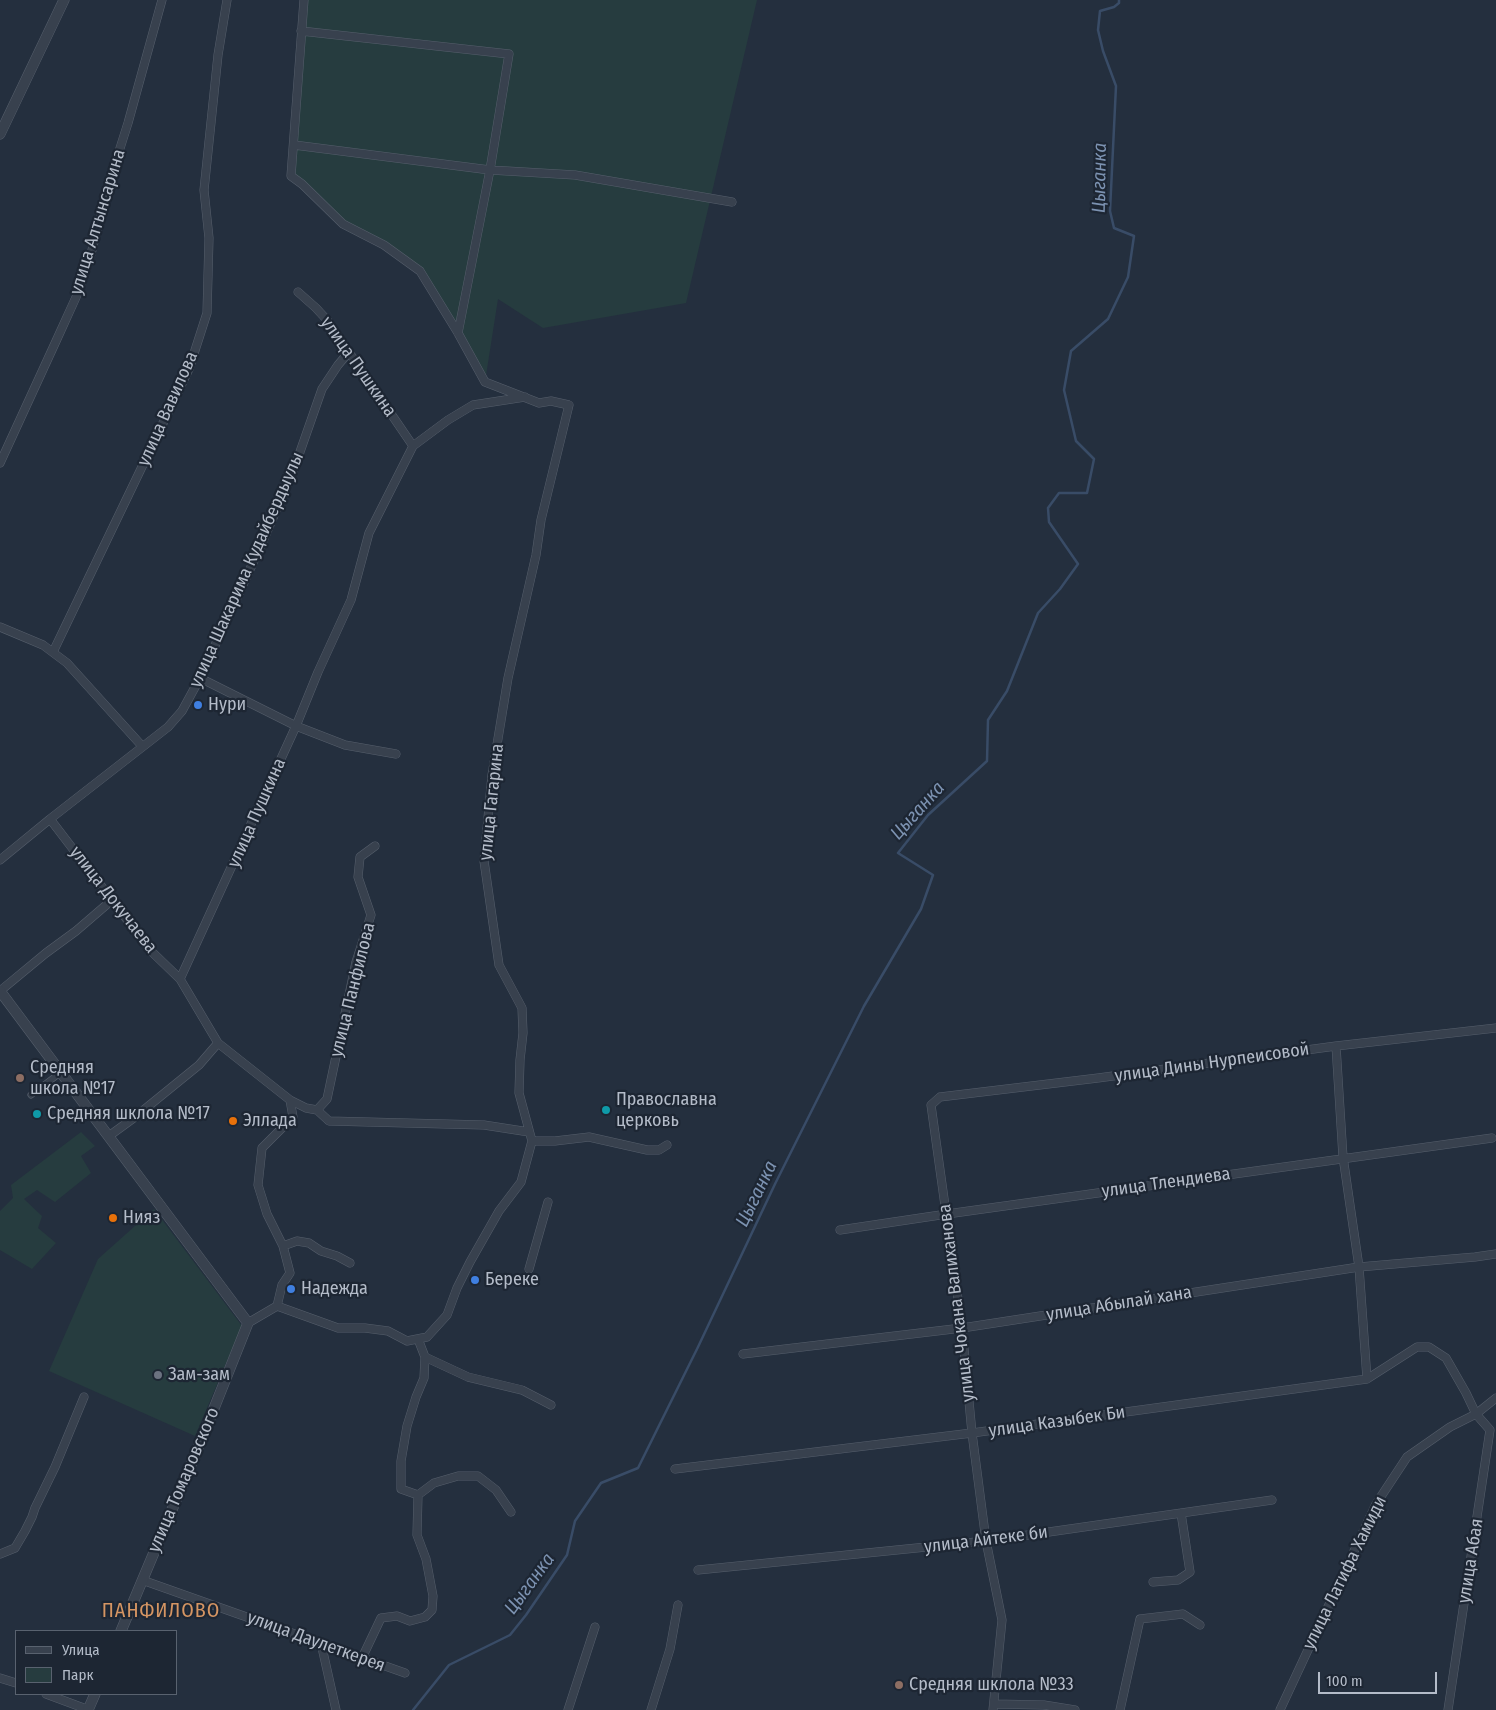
<!DOCTYPE html>
<meta charset="utf-8">
<style>
body{margin:0}
#map{position:relative;width:1496px;height:1710px;overflow:hidden;background:#242f3e;font-family:"Fira Sans Condensed",sans-serif}
canvas{display:block}
.legend{position:absolute;left:15px;top:1630px;width:162px;height:65px;box-sizing:border-box;background:#1d2633;border:1px solid #59626f;margin:0;padding:6px 9px;list-style:none;font-size:15px;color:#b4bcc9}
.legend li{display:flex;align-items:center;gap:10px;height:25px}
.legend b{width:25px;border:1px solid #59626f}
.scale{position:absolute;left:1318px;top:1672px;width:119px;height:22px;box-sizing:border-box;border:2px solid #b4bcc9;border-top:0;padding-left:6px;font-size:15px;line-height:18px;white-space:nowrap;color:#b4bcc9;-webkit-text-stroke:4px #1d2633;paint-order:stroke}
</style>
<div id="map">
<canvas width="1496" height="1710"></canvas>
<ul class="legend">
<li><b style="height:6px;background:#38414e"></b>Улица</li>
<li><b style="height:14px;background:#263c3f"></b>Парк</li>
</ul>
<div class="scale">100 m</div>
</div>
<script>
const g = document.querySelector('canvas').getContext('2d');
g.lineJoin = 'round';
function paint(path, color) { g.fillStyle = color; g.fill(path, 'evenodd'); }
const poly = rows => new Path2D(rows.map(r => 'M' + r).join(''));
function trace(path, color, width, dash) { g.strokeStyle = color; g.lineWidth = width; g.lineCap = dash ? 'butt' : 'round'; g.setLineDash(dash || []); g.stroke(path); }
function drawText(font, color, halo, rows, align = 'center') {
  g.font = font + ' "Fira Sans Condensed",sans-serif'; g.lineWidth = 4.5; g.setLineDash([]); g.textBaseline = 'middle'; g.strokeStyle = halo; g.fillStyle = color; for (const [text, x, y, turn = 0] of rows) {
    g.save(); g.translate(x, y); g.rotate((+turn || 0) * Math.PI / 180); g.textAlign = isNaN(turn) ? turn : align; if (halo) g.strokeText(text, 0, 0); g.fillText(text, 0, 0); g.restore();
  }
}
paint(poly([
 [304,0,757,0,686,303,543,328,498,299,485,382,420,271,343,224,291,176],
 [81,1132,95,1146,81,1156,91,1173,55,1202,37,1190,24,1199,42,1216,38,1228,56,1243,32,1269,0,1250,0,1211,13,1198,11,1185],
 [154,1209,242,1326,195,1436,49,1371,98,1259]
]), '#263c3f');
trace(poly([
 [413,1710,449,1665,510,1635,526,1615,567,1555,575,1521,601,1483,638,1468,698,1347,775,1184,864,1006,921,909,933,875,898,853,928,815,987,761,988,720,1007,691,1038,613,1060,589,1078,564,1049,522,1048,508,1059,493,1087,493,1094,459,1076,441,1064,390,1071,351,1108,319,1128,277,1134,236,1114,228,1110,211,1116,86,1103,51,1098,30,1100,11,1114,7,1119,3,1119,0]
]), '#394c67', 2.5);
const pedestrian = poly([
 [31,1095,60,1073]
]);
const minor = poly([
 [294,145,490,170,509,54,301,31],
 [298,292,316,308,327,320,413,446],
 [458,333,490,170,575,175,732,202],
 [0,463,57,339,77,295,91,254,109,183,128,123,162,0],
 [0,627,43,645,67,663,142,746],
 [53,652,189,369,207,313,209,238,204,190,218,55,227,0],
 [200,678,296,726,345,745,396,754],
 [50,819,151,951,180,979],
 [0,860,50,819,168,727,182,711,200,678,263,541,294,469,322,389,338,365,349,352],
 [0,991,46,953,76,931,112,900],
 [218,1043,290,1100,293,1117,262,1148,258,1185,267,1214,283,1246,290,1273,282,1285,277,1306],
 [1336,1046,1343,1157,1359,1267,1367,1379],
 [290,1100,306,1108,317,1110],
 [317,1110,327,1099,356,962,371,915,358,877,360,857,375,846],
 [317,1110,329,1121,484,1125,529,1132],
 [109,1136,135,1117,199,1065,218,1043,180,979,296,726,318,672,351,600,369,533,413,446,448,420,473,405,525,397],
 [532,1141,555,1141,589,1137,647,1150,659,1150,667,1145],
 [840,1230,947,1214,1492,1138],
 [283,1246,297,1241,309,1243,321,1251,337,1256,350,1263],
 [529,1269,548,1202],
 [248,1323,277,1306,338,1328,365,1328,388,1331,407,1341,427,1337,447,1315,457,1288,470,1262,499,1211,521,1182,532,1141,519,1093,520,1060,523,1033,522,1008,499,965,484,861,492,775,508,678,536,555,541,520,569,405,551,401,539,403,485,382,458,333,420,271,384,245,343,224,302,184,291,176,304,0],
 [743,1354,962,1328,1359,1267,1475,1257,1496,1254],
 [425,1357,468,1377,522,1390,551,1405],
 [675,1469,972,1433,1367,1379,1417,1347,1429,1347,1446,1358,1466,1393,1476,1414,1490,1430,1448,1710],
 [418,1495,434,1483,458,1476,478,1476,496,1490,511,1512],
 [0,1554,15,1548,25,1531,32,1517,35,1508,55,1467,84,1397],
 [698,1570,986,1541,1272,1500],
 [142,1580,405,1673],
 [1153,1582,1178,1580,1190,1572,1181,1513],
 [321,1643,336,1710],
 [362,1658,381,1618,397,1616,410,1621,425,1617,432,1610,433,1596,426,1559,417,1535,418,1495,401,1489,401,1461,407,1426,416,1397,424,1378,425,1357,418,1339],
 [0,1678,16,1683],
 [46,1694,89,1710],
 [994,1704,1044,1705,1075,1710],
 [568,1710,595,1627],
 [651,1710,670,1649,678,1605],
 [993,1710,1002,1620,986,1541,972,1433,962,1328,931,1105,940,1097,1098,1078,1336,1046,1496,1028],
 [1120,1710,1140,1619,1183,1614,1200,1625],
 [1280,1710,1376,1504,1407,1457,1450,1427,1476,1414,1496,1398]
]);
const tertiary = poly([
 [0,134,64,0],
 [0,991,248,1323,203,1436,121,1631],
 [88,1710,95,1694]
]);
trace(pedestrian, '#565f6c', 7);
trace(minor, '#565f6c', 9);
trace(tertiary, '#565f6c', 11);
trace(pedestrian, '#38414e', 5.5);
trace(minor, '#38414e', 8);
trace(tertiary, '#38414e', 10);
for (const [x, y, r, color] of [
 [198,705,5,"#3f7fe0"],
 [20,1078,5,"#8d6e63"],
 [606,1110,5,"#0f9aa8"],
 [37,1114,5,"#0f9aa8"],
 [233,1121,5,"#e8710a"],
 [113,1218,5,"#e8710a"],
 [475,1280,5,"#3f7fe0"],
 [291,1289,5,"#3f7fe0"],
 [158,1375,5,"#6b7280"],
 [899,1685,5,"#8d6e63"]
]) { const dot = new Path2D(); dot.arc(x, y, r, 0, 2 * Math.PI); g.fillStyle = color; g.fill(dot); trace(dot, '#1d2633', 2); }
drawText('18px', '#b4bcc9', '#1d2633', [
 ["улица Алтынсарина",98,222,-73],
 ["улица Пушкина",358,367,55],
 ["улица Вавилова",168,409,-66],
 ["улица Шакарима Кудайбердыулы",247,570,-66],
 ["улица Гагарина",492,802,-84],
 ["улица Пушкина",257,813,-66],
 ["улица Докучаева",113,900,52],
 ["улица Панфилова",353,990,-76],
 ["улица Дины Нурпеисовой",1212,1063,-8],
 ["улица Тлендиева",1166,1183,-8],
 ["улица Чокана Валиханова",957,1303,-97],
 ["улица Абылай хана",1119,1304,-9],
 ["улица Казыбек Би",1057,1422,-8],
 ["улица Томаровского",184,1480,-67],
 ["улица Айтеке би",986,1540,-7],
 ["улица Абая",1471,1561,-81],
 ["улица Латифа Хамиди",1345,1573,-64],
 ["улица Даулеткерея",316,1642,20]
]);
drawText('18px', '#b4bcc9', '#1d2633', [
 ["Нури",208,705],
 ["Средняя",30,1068],
 ["школа №17",30,1089],
 ["Православна",616,1100],
 ["церковь",616,1121],
 ["Средняя шклола №17",47,1114],
 ["Эллада",243,1121],
 ["Нияз",123,1218],
 ["Береке",485,1280],
 ["Надежда",301,1289],
 ["Зам-зам",168,1375],
 ["Средняя шклола №33",909,1685]
], 'left');
drawText('italic 19px', '#7c92b1', '#1d2633', [
 ["Цыганка",1100,178,-89],
 ["Цыганка",918,811,-48],
 ["Цыганка",757,1194,-64],
 ["Цыганка",530,1584,-54]
]);
g.letterSpacing = '1px';
drawText('20px', '#d59563', '#1d2633', [
 ["ПАНФИЛОВО",161,1611]
]);
g.letterSpacing = '0px';
</script>
